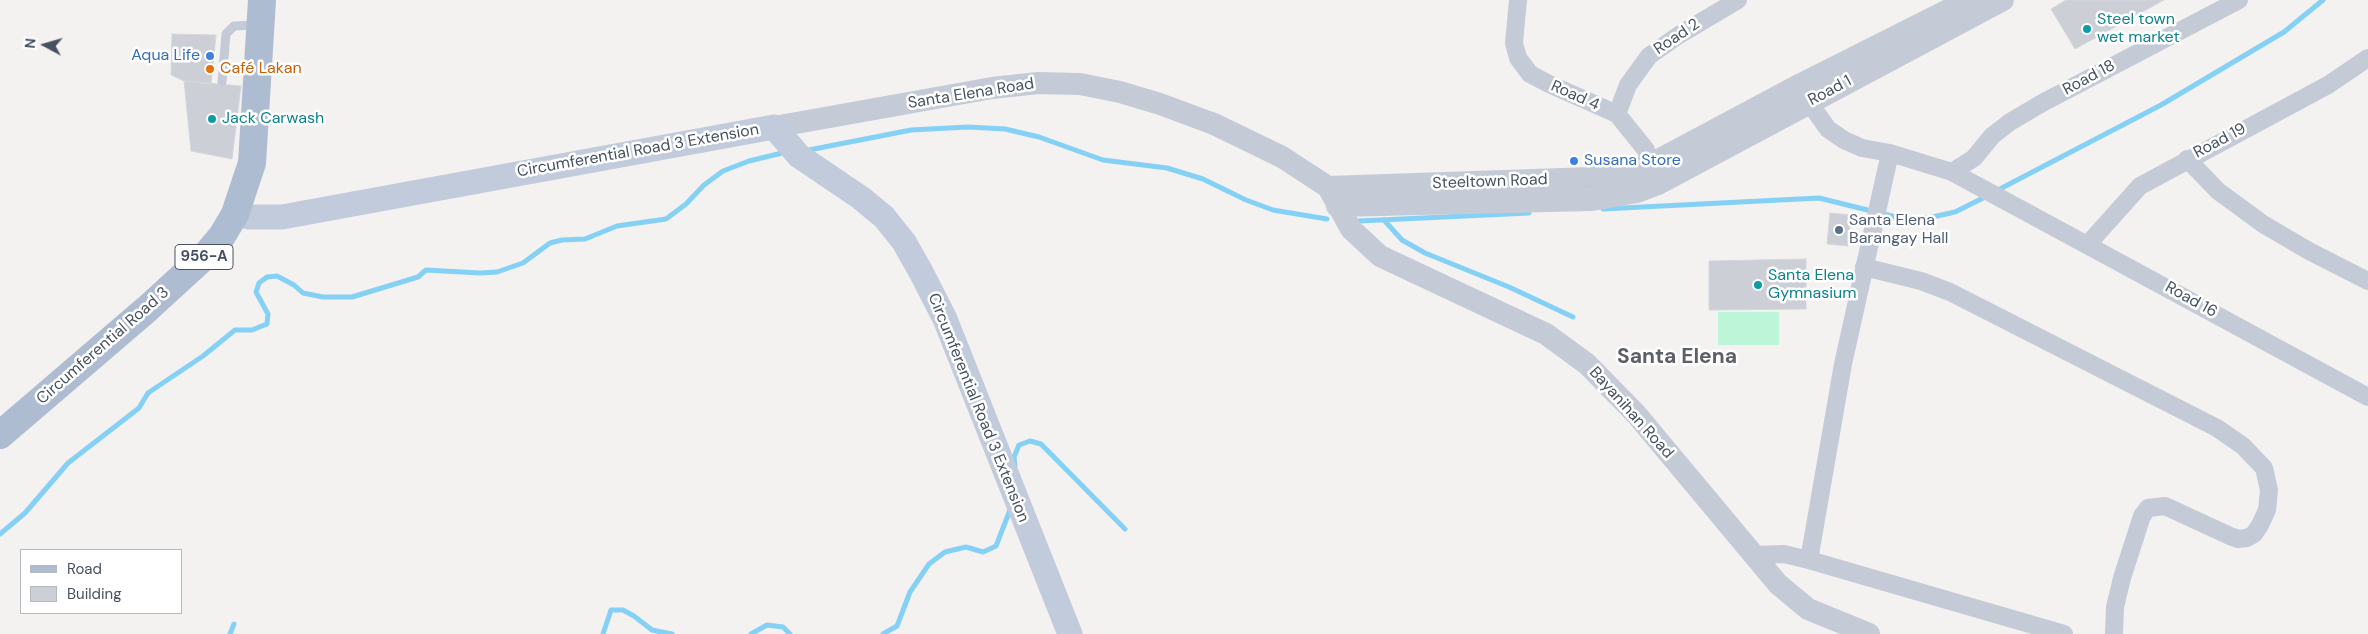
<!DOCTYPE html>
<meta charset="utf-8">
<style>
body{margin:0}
#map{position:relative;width:2368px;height:634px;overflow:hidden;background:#f4f1f1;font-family:"DM Sans",sans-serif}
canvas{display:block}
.legend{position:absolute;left:20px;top:549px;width:162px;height:65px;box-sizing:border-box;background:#fff;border:1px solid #b5bac0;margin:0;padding:6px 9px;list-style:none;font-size:15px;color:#475261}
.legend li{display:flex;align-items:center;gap:10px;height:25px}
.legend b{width:25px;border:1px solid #b5bac0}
.north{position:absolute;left:20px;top:20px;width:50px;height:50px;-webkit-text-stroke:4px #fff;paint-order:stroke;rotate:276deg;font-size:14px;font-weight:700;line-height:20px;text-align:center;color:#475261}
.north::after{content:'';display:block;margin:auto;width:18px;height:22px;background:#475261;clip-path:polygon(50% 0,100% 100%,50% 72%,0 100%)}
</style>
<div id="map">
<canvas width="2368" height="634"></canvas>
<ul class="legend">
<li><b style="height:6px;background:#aebcd2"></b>Road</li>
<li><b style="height:14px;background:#cdcfd7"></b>Building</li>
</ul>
<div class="north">N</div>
</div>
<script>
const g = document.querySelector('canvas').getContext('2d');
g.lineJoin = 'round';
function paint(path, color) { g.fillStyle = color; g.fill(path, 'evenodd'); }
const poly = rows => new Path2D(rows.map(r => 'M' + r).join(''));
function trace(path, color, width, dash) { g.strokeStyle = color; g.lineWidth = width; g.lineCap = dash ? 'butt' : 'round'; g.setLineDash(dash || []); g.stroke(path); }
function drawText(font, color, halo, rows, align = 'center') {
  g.font = font + ' "DM Sans",sans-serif'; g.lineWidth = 5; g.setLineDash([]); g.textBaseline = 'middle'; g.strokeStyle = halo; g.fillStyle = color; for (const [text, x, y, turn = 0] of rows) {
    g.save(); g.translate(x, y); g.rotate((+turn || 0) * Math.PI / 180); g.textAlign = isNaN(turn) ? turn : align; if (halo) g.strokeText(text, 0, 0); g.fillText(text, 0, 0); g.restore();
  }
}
paint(poly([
 [1718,312,1779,312,1779,345,1718,345]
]), '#bcf5d8');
trace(poly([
 [809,150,911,130,968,127,1005,129,1039,137,1103,160,1167,168,1203,179,1246,200,1273,210,1327,219],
 [1996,191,2161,105,2284,32,2323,0],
 [1603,209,1819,198,1900,218,1928,218,1955,212,1987,196],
 [1384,220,1402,240,1425,253,1509,287,1573,317],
 [1359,221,1529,213],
 [1015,466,1014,457,1019,445,1030,441,1041,444,1125,529],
 [0,534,25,513,68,463,139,408,148,393,203,356,235,330,252,330,267,324,268,314,256,292,259,283,267,277,277,276,294,285,303,293,323,297,352,297,418,277,426,270,480,273,497,272,523,263,550,243,562,240,585,239,617,226,666,219,686,204,704,185,723,171,749,161,782,153],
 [230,634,234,624],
 [603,634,611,610,623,610,634,616,652,630,672,634],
 [751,634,767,625,783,627,790,634],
 [883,634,897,626,910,592,929,564,945,552,966,547,983,552,996,546,1010,510]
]), '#85d1f6', 5);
const building = poly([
 [2066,0,2164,0,2075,49,2051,9,2066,0],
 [172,34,216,35,211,84,184,81,171,75,172,34],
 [184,81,241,86,232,159,191,151,184,81],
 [1830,213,1851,215,1848,246,1827,244,1830,213],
 [1806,259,1806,309,1709,310,1709,261,1806,259]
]);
paint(building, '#cdcfd7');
trace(building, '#d5d6dd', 1);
trace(poly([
 [222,82,226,34,234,26,258,25]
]), '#c4cbd7', 9);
trace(poly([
 [1518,0,1514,43,1518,58,1530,74,1549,84,1617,114,1646,150,1655,174],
 [1803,94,1828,129,1844,140,1862,148,1890,153,1952,172,2368,397],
 [1617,114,1628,85,1649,56,1679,35,1738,0],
 [2187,159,2218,191,2263,224,2309,251,2368,281],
 [1952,172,1974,158,1992,136,2010,122,2044,102,2239,0],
 [2088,244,2140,186,2328,85,2368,58],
 [1864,267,1921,281,1950,292,2217,428,2243,446,2264,468,2269,490,2267,510,2260,525,2254,534,2247,538,2238,539,2230,536,2165,506,2148,508,2142,516,2122,578,2115,607,2114,634],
 [1752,555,1784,554,1809,560,2064,634],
 [1809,560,1843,364,1890,153]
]), '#c4cbd7', 18);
trace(poly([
 [774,127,992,88,1038,83,1080,84,1120,92,1160,104,1214,124,1282,157,1328,187],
 [1328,187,1351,229,1380,256,1546,334,1587,364,1636,414,1778,584,1808,609,1869,634],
 [1328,187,1591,178,1630,171,1651,164,1799,85,1968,0],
 [1337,206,1592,200,1637,192,1658,184,2003,0]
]), '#c4cbd7', 22);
trace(poly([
 [235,214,249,217,282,217,774,127,799,156,861,198,884,217,904,242,921,272,945,319,1070,634]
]), '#c2cbdc', 25);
trace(poly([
 [0,435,147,309,206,255,222,236,235,214,252,163,262,0]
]), '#aebcd2', 28);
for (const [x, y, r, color] of [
 [2087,29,5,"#0f9aa8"],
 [210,56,5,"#3f7fe0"],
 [210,69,5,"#e8710a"],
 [212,119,5,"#0f9aa8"],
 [1574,161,5,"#3f7fe0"],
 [1839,230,5,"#5c6f8a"],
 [1758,285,5,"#0f9aa8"]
]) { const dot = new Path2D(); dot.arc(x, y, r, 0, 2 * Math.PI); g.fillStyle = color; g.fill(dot); trace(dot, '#fff', 2); }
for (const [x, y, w] of [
 [204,257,58]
]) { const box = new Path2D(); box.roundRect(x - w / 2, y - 12.5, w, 25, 4); g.fillStyle = '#fff'; g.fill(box); trace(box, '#475261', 1); }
drawText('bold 15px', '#475261', null, [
 ["956-A",204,257]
]);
drawText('16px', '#0d838f', '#fff', [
 ["Steel town",2097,20],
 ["wet market",2097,38],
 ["Jack Carwash",222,119],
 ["Santa Elena",1768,276],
 ["Gymnasium",1768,294]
], 'left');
drawText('16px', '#475261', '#fff', [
 ["Road 2",1677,37,-34],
 ["Road 18",2089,78,-28],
 ["Road 1",1830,91,-28],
 ["Santa Elena Road",971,94,-9],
 ["Road 4",1575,96,24],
 ["Road 19",2220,141,-28],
 ["Circumferential Road 3 Extension",638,151,-10],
 ["Steeltown Road",1490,182,-2],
 ["Road 16",2191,300,29],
 ["Circumferential Road 3",103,346,-41],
 ["Circumferential Road 3 Extension",978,408,68],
 ["Bayanihan Road",1631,413,48]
]);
drawText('16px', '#366cbe', '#fff', [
 ["Aqua Life",200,56],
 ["Susana Store",1584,161,"left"]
], 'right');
drawText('16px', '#c56008', '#fff', [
 ["Café Lakan",220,69]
], 'left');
drawText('16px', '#4e5e75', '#fff', [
 ["Santa Elena",1849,221],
 ["Barangay Hall",1849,239]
], 'left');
drawText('bold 21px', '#5d6067', '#fff', [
 ["Santa Elena",1677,357]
]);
</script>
